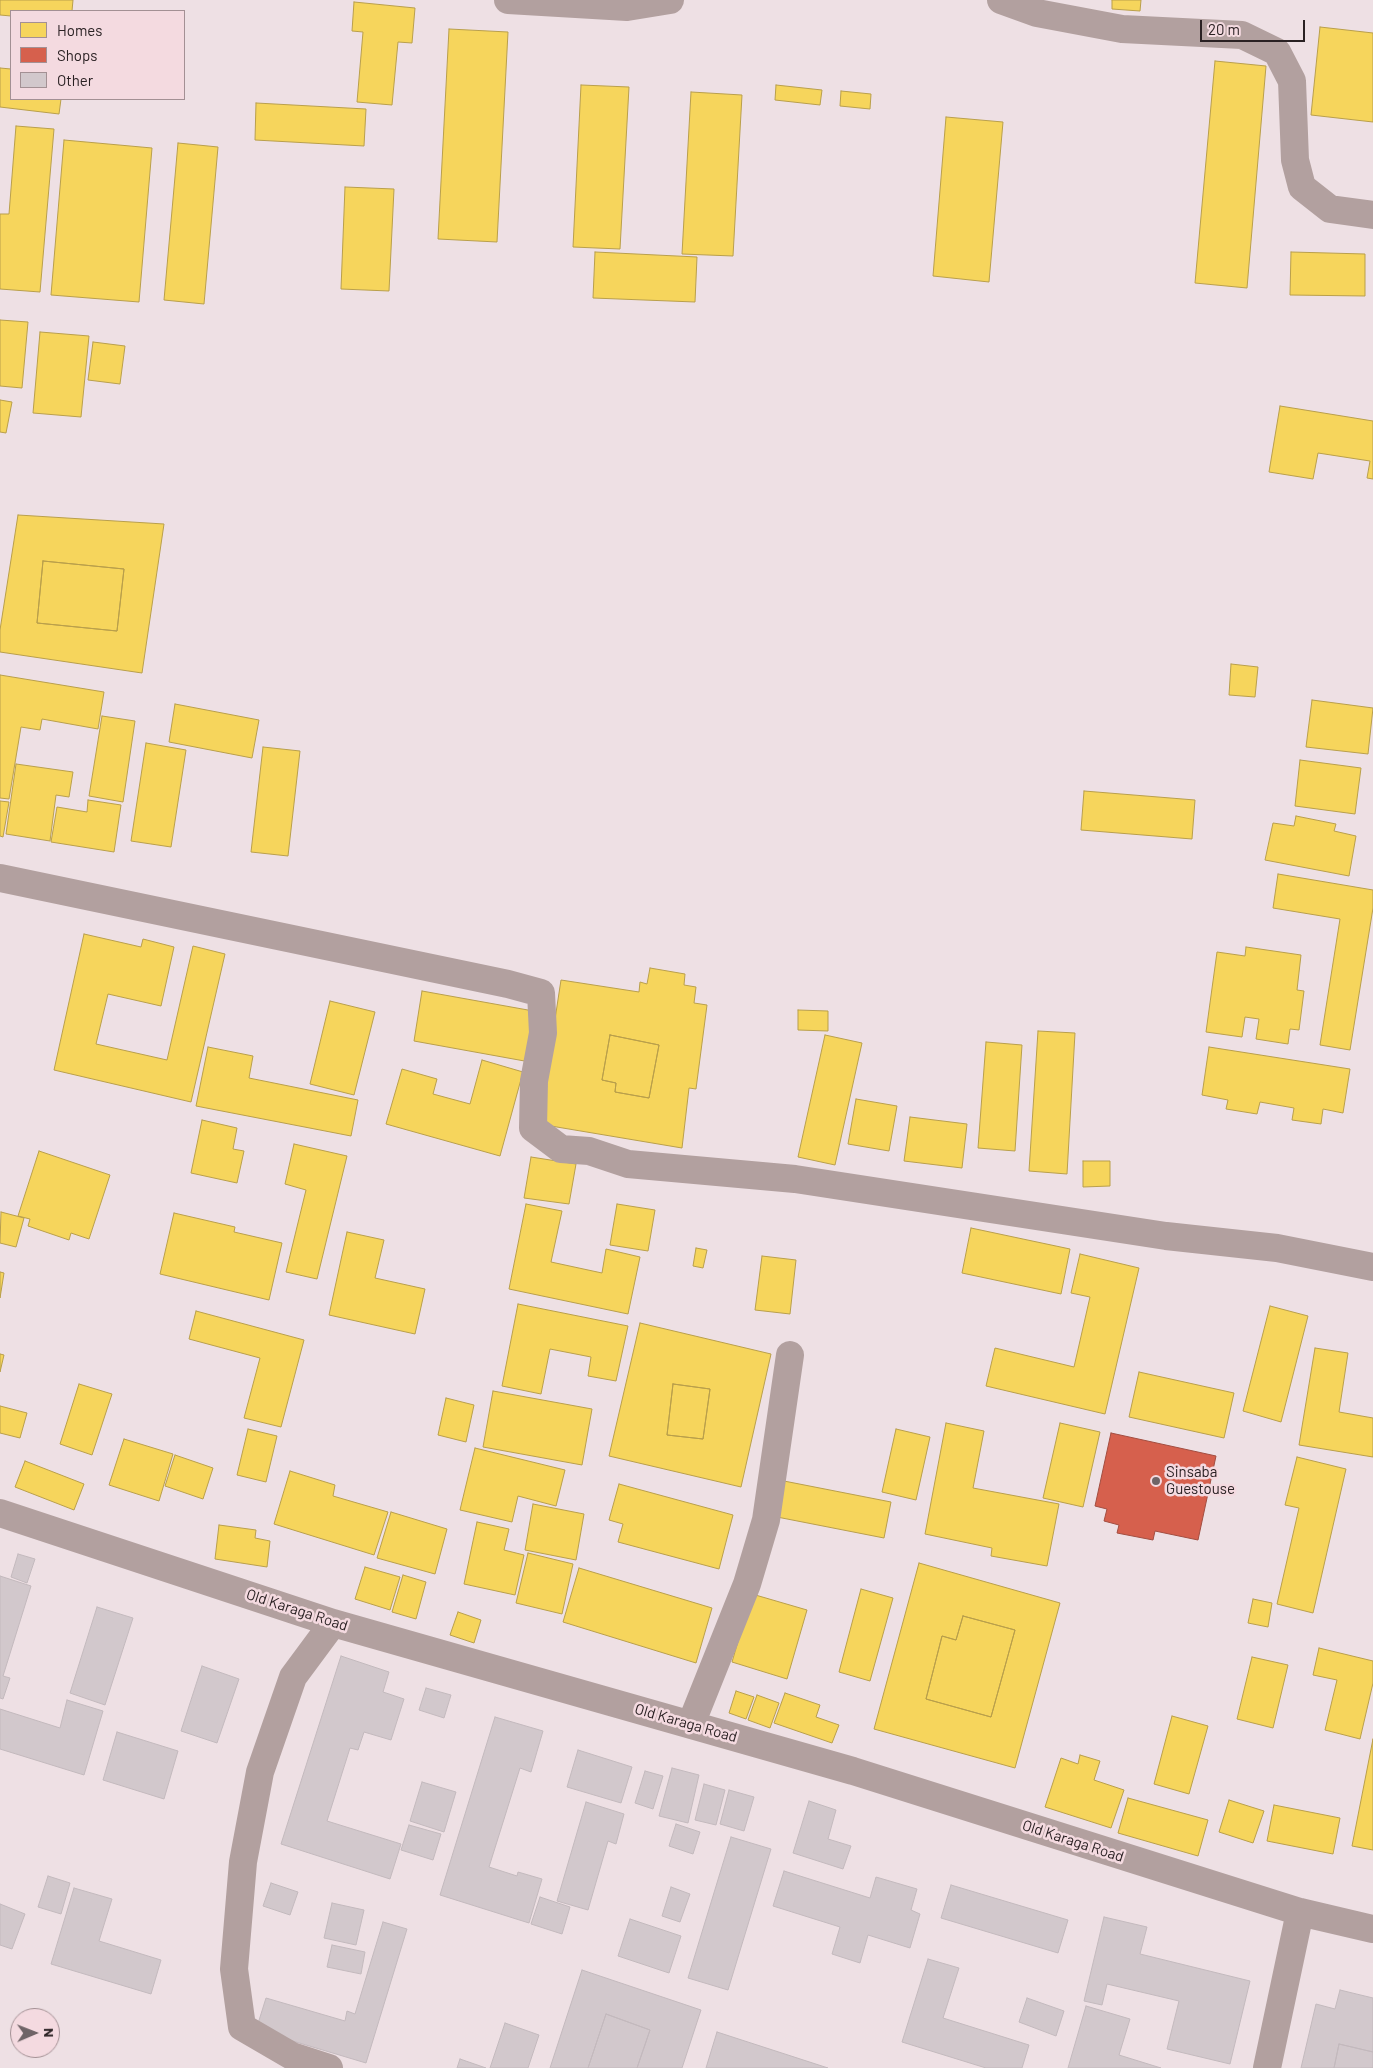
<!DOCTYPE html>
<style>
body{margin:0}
#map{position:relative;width:1373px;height:2068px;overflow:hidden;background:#eee0e4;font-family:Barlow,sans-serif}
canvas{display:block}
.legend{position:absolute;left:10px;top:10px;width:175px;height:90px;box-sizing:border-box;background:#f4dae0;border:1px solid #a39094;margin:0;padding:6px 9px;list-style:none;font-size:15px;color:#2a2123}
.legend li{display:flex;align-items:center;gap:10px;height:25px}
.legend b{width:25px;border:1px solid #a39094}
.north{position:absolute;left:10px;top:2008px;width:50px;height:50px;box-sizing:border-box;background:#f4dae0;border:1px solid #a39094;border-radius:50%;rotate:89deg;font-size:14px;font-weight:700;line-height:20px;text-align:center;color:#2a2123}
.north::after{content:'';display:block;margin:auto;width:18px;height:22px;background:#6f6467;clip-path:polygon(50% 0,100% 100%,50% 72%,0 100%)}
.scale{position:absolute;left:1200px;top:20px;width:105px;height:22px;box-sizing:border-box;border:2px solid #2a2123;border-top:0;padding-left:6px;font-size:15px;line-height:18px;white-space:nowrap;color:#2a2123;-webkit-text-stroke:4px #f4dae0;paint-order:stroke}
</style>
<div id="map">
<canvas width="1373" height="2068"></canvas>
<ul class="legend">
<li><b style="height:14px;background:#f6d55c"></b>Homes</li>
<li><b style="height:14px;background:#d6604d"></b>Shops</li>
<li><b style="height:14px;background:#d2c8cc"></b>Other</li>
</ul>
<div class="north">N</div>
<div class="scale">20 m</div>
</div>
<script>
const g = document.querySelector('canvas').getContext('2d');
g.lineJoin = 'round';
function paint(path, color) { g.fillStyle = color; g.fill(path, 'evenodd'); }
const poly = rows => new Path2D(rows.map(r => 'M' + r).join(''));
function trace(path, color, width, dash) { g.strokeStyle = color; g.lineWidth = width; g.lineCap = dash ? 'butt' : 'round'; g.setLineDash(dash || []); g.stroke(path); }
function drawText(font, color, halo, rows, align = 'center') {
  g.font = font + ' Barlow,sans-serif'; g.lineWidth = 5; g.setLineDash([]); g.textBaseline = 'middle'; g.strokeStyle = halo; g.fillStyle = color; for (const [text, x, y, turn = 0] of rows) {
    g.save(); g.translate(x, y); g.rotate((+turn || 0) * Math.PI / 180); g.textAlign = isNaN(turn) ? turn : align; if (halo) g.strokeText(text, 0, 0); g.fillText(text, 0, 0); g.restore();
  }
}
const homes = poly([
 [0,0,73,0,72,11,11,11,11,16,0,15,0,0],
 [1112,0,1141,0,1140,11,1112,9,1112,0],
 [354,2,415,8,412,43,398,42,392,105,357,102,363,32,352,31,354,2],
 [1320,27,1373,33,1373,122,1311,115,1320,27],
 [449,29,508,32,497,242,438,239,449,29],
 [1215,61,1266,66,1247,288,1195,283,1215,61],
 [0,68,11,69,11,99,61,99,59,114,0,107,0,68],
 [581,85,629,87,620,249,573,247,581,85],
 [776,85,822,90,820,105,775,100,776,85],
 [841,91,871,94,870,109,840,106,841,91],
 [691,92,742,95,733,256,682,254,691,92],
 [256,103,366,109,364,146,255,140,256,103],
 [946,117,1003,122,989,282,933,276,946,117],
 [16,126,54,129,40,292,0,289,0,214,9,214,16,126],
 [64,140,152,148,139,302,51,295,64,140],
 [178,143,218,147,204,304,164,300,178,143],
 [345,187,394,189,389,291,341,289,345,187],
 [595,252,697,257,695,302,593,298,595,252],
 [1291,252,1365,254,1365,296,1290,295,1291,252],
 [0,320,28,322,22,388,0,386,0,320],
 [40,332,89,336,81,417,33,413,40,332],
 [93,342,125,346,120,384,88,380,93,342],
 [0,400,12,402,6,433,0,432,0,400],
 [1280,406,1373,421,1373,479,1367,478,1370,461,1318,453,1313,479,1269,472,1280,406],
 [18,515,164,524,142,673,0,652,0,630,18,515],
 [43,561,124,569,117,631,37,623,43,561],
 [43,561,124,569,117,631,37,623,43,561],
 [1231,664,1258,667,1255,697,1229,695,1231,664],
 [0,675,104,692,98,729,42,719,40,730,21,727,9,799,0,798,0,675],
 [1312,700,1373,708,1368,754,1306,747,1312,700],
 [175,704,259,720,252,758,169,742,175,704],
 [102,716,135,721,123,802,89,796,102,716],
 [146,743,186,750,171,847,131,841,146,743],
 [263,747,300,751,288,856,251,852,263,747],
 [1300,760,1361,768,1355,814,1295,806,1300,760],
 [16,764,73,772,69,797,56,795,50,841,6,834,16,764],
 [1084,791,1195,800,1192,839,1081,830,1084,791],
 [88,800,121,805,114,852,51,842,57,807,87,812,88,800],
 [0,801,9,802,3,837,0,836,0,801],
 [1296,816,1336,824,1334,831,1356,836,1349,876,1265,860,1273,823,1294,826,1296,816],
 [1278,874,1373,890,1373,908,1350,1050,1320,1045,1340,919,1273,908,1278,874],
 [84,934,141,947,143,939,174,947,161,1006,108,994,96,1044,167,1060,193,946,225,954,191,1102,54,1070,84,934],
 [1246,947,1301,955,1297,990,1304,991,1299,1030,1290,1029,1288,1044,1256,1039,1259,1019,1245,1017,1242,1037,1206,1032,1217,952,1245,956,1246,947],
 [650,968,685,974,684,985,696,987,694,1003,707,1005,696,1089,689,1088,682,1148,539,1124,561,980,639,992,640,982,647,984,650,968],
 [610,1035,659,1045,649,1098,615,1092,616,1083,602,1080,610,1035],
 [422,991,539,1012,530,1062,414,1041,422,991],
 [330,1001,375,1012,354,1095,310,1084,330,1001],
 [798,1010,828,1011,828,1031,798,1030,798,1010],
 [1038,1031,1075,1033,1067,1174,1029,1171,1038,1031],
 [610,1035,659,1045,649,1098,615,1092,616,1083,602,1080,610,1035],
 [825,1035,862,1043,835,1165,798,1157,825,1035],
 [986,1042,1022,1045,1015,1151,978,1148,986,1042],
 [208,1047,253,1056,249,1078,358,1100,351,1136,196,1106,208,1047],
 [1209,1047,1350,1069,1343,1113,1323,1109,1321,1124,1292,1120,1294,1108,1260,1102,1257,1114,1226,1109,1228,1100,1202,1095,1209,1047],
 [482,1060,523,1072,500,1156,386,1124,402,1069,437,1079,433,1094,470,1104,482,1060],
 [856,1099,897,1106,889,1151,848,1144,856,1099],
 [910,1117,967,1124,962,1168,904,1161,910,1117],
 [202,1120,237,1128,233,1149,244,1151,237,1183,191,1173,202,1120],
 [294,1144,347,1156,317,1279,286,1272,306,1190,285,1184,294,1144],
 [39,1151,110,1175,89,1239,71,1233,69,1240,28,1226,30,1219,18,1216,39,1151],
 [531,1157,576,1164,569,1204,524,1198,531,1157],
 [1083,1161,1110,1161,1110,1186,1083,1187,1083,1161],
 [526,1204,562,1211,551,1262,602,1273,606,1249,640,1257,628,1314,509,1289,526,1204],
 [617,1204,655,1210,648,1251,610,1245,617,1204],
 [1,1212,24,1218,16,1247,0,1243,1,1212],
 [174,1213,235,1227,234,1232,282,1243,269,1300,160,1274,174,1213],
 [971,1228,1070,1249,1061,1294,962,1273,971,1228],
 [347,1232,384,1240,375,1278,425,1289,415,1334,329,1315,347,1232],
 [696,1248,707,1250,703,1268,693,1266,696,1248],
 [1080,1254,1139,1268,1105,1414,986,1386,995,1348,1074,1367,1090,1297,1071,1293,1080,1254],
 [762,1256,796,1260,790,1314,755,1310,762,1256],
 [0,1272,4,1273,0,1298,0,1272],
 [518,1304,628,1326,616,1381,588,1376,591,1357,550,1349,541,1394,502,1386,518,1304],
 [1270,1306,1308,1316,1281,1422,1243,1411,1270,1306],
 [196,1311,304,1340,281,1427,244,1418,260,1358,189,1339,196,1311],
 [640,1323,771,1354,741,1487,609,1456,640,1323],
 [673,1384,710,1389,703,1439,667,1435,673,1384],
 [1315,1348,1348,1353,1339,1412,1373,1418,1373,1457,1299,1445,1315,1348],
 [0,1354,4,1355,0,1372,0,1354],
 [1139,1372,1234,1393,1224,1438,1129,1417,1139,1372],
 [79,1384,112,1394,92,1455,60,1444,79,1384],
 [673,1384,710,1389,703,1439,667,1435,673,1384],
 [493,1391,592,1409,582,1465,483,1447,493,1391],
 [446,1398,474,1405,466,1442,438,1435,446,1398],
 [0,1406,27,1413,20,1438,0,1433,0,1406],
 [946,1423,984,1431,973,1488,1059,1504,1047,1566,991,1556,992,1548,925,1534,946,1423],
 [1060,1423,1100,1432,1083,1507,1043,1498,1060,1423],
 [248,1429,277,1436,266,1482,237,1475,248,1429],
 [896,1429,930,1437,916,1500,882,1492,896,1429],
 [124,1439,173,1454,159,1501,109,1485,124,1439],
 [475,1448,565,1470,556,1506,518,1496,512,1522,460,1510,475,1448],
 [175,1455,213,1468,203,1499,165,1486,175,1455],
 [1297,1457,1346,1469,1313,1613,1277,1604,1299,1508,1285,1505,1297,1457],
 [25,1461,84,1484,74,1510,15,1487,25,1461],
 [290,1471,335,1485,333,1496,388,1512,374,1555,274,1524,290,1471],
 [784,1481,891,1502,884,1538,777,1517,784,1481],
 [619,1484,733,1515,719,1569,618,1542,623,1524,609,1520,619,1484],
 [533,1504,584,1514,576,1560,525,1550,533,1504],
 [391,1512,447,1529,435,1574,377,1558,391,1512],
 [477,1522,509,1529,504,1550,524,1555,515,1595,464,1584,477,1522],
 [219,1525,256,1530,255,1538,270,1541,267,1567,215,1559,219,1525],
 [528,1553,573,1564,562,1614,516,1603,528,1553],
 [919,1563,1060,1603,1015,1768,874,1729,919,1563],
 [963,1616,1015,1630,991,1717,926,1699,942,1636,956,1640,963,1616],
 [365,1567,400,1577,390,1610,355,1599,365,1567],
 [579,1568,712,1608,696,1663,563,1622,579,1568],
 [403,1575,426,1582,416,1619,392,1612,403,1575],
 [861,1589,893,1598,870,1681,839,1672,861,1589],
 [752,1594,807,1610,787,1679,732,1662,752,1594],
 [1253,1599,1272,1603,1268,1627,1248,1623,1253,1599],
 [458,1612,481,1620,474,1643,450,1635,458,1612],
 [963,1616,1015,1630,991,1717,926,1699,942,1636,956,1640,963,1616],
 [1319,1648,1373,1661,1373,1683,1360,1739,1325,1730,1337,1680,1313,1675,1319,1648],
 [1252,1657,1288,1665,1273,1728,1237,1719,1252,1657],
 [736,1691,754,1697,746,1719,729,1713,736,1691],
 [785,1693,820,1705,816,1717,839,1725,832,1743,774,1723,785,1693],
 [757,1695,779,1703,770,1728,748,1720,757,1695],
 [1172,1716,1208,1726,1189,1794,1154,1784,1172,1716],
 [1373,1739,1373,1850,1352,1846,1373,1739],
 [1080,1755,1100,1761,1094,1780,1124,1790,1111,1828,1045,1807,1061,1758,1078,1764,1080,1755],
 [1128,1798,1208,1820,1198,1856,1118,1833,1128,1798],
 [1229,1800,1264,1811,1253,1843,1219,1832,1229,1800],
 [1274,1805,1340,1818,1333,1854,1267,1841,1274,1805]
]);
paint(homes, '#f6d55c');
trace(homes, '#b99f4b', 1);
const shops = poly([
 [1111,1433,1216,1456,1198,1540,1155,1531,1153,1540,1117,1533,1119,1525,1104,1521,1107,1509,1095,1506,1111,1433]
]);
paint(shops, '#d6604d');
trace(shops, '#a24d40', 1);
const building = poly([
 [18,1554,35,1559,27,1583,11,1577,18,1554],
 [0,1576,31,1586,3,1676,10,1678,3,1699,0,1698,0,1576],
 [97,1607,133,1618,105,1705,70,1693,97,1607],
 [341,1656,389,1672,383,1692,404,1699,391,1740,364,1732,358,1750,350,1748,327,1821,401,1844,390,1879,281,1844,341,1656],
 [202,1666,239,1679,217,1743,181,1731,202,1666],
 [426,1688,451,1695,444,1718,419,1710,426,1688],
 [67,1700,103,1711,84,1775,0,1749,0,1709,60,1728,67,1700],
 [495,1717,543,1731,531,1772,520,1768,489,1867,517,1876,518,1872,542,1879,529,1923,440,1895,495,1717],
 [117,1732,178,1751,164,1799,103,1780,117,1732],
 [578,1750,632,1767,621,1803,567,1787,578,1750],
 [672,1768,699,1775,688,1823,659,1816,672,1768],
 [645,1771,663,1776,653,1809,635,1803,645,1771],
 [422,1782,456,1792,444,1832,410,1821,422,1782],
 [704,1784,725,1790,716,1825,695,1820,704,1784],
 [729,1790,754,1797,744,1831,720,1824,729,1790],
 [809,1801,836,1810,828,1839,851,1846,843,1869,793,1853,809,1801],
 [586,1802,624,1814,616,1844,608,1841,588,1910,557,1901,586,1802],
 [676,1824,700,1832,693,1854,669,1846,676,1824],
 [409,1825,441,1834,433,1860,401,1850,409,1825],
 [731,1837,771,1849,728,1990,688,1978,731,1837],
 [784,1871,870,1898,876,1877,917,1889,911,1910,920,1914,910,1948,868,1935,860,1963,832,1954,840,1927,773,1906,784,1871],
 [48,1876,70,1883,61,1914,38,1907,48,1876],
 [271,1883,298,1892,290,1915,263,1906,271,1883],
 [951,1885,1068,1920,1058,1953,941,1918,951,1885],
 [671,1887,690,1894,680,1922,662,1916,671,1887],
 [74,1888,112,1899,99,1941,161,1960,151,1994,51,1964,74,1888],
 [540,1897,570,1907,562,1934,531,1924,540,1897],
 [332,1903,364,1910,356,1945,324,1938,332,1903],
 [0,1904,25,1914,12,1949,0,1945,0,1904],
 [1104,1917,1147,1927,1140,1954,1250,1981,1230,2064,1167,2049,1179,2001,1107,1984,1102,2005,1084,2001,1104,1917],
 [630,1919,681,1936,669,1973,618,1956,630,1919],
 [383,1922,407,1929,366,2063,256,2030,266,1998,345,2021,347,2011,355,2014,383,1922],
 [332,1945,365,1952,361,1974,327,1967,332,1945],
 [928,1959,959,1968,943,2018,1029,2045,1022,2068,986,2068,902,2042,928,1959],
 [582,1970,701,2010,682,2068,637,2068,650,2030,606,2014,588,2068,550,2068,582,1970],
 [1340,1990,1373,1998,1373,2052,1339,2044,1334,2068,1301,2068,1316,2004,1335,2009,1340,1990],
 [1027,1998,1064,2011,1056,2036,1019,2022,1027,1998],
 [1086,2006,1130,2019,1119,2055,1161,2068,1068,2068,1086,2006],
 [606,2014,650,2030,637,2068,588,2068,606,2014],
 [505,2023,539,2035,528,2068,490,2068,505,2023],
 [717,2032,828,2068,706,2068,717,2032],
 [1339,2044,1373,2052,1373,2068,1334,2068,1339,2044],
 [460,2059,486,2068,457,2068,460,2059]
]);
paint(building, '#d2c8cc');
trace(building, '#c3b9bd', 1);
trace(poly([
 [508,0,627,7,670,0],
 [1001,0,1037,13,1122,29,1242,35,1277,52,1292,81,1295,160,1302,187,1330,209,1373,215],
 [0,878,508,984,541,993,543,1033,534,1081,533,1128,561,1149,589,1151,628,1164,795,1179,1166,1236,1277,1248,1373,1267],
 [0,1513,333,1623,853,1771,1300,1912,1373,1929],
 [691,1724,747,1584,766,1520,790,1355],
 [329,2068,292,2056,242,2027,234,1969,243,1862,260,1772,293,1677,333,1623],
 [1267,2068,1300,1912]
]), '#b2a09f', 28);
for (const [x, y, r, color] of [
 [1156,1481,5,"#6f6467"]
]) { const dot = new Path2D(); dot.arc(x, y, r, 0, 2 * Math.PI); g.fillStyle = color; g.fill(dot); trace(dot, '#f4dae0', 2); }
drawText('15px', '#2a2123', '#f4dae0', [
 ["Sinsaba",1166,1472],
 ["Guestouse",1166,1489]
], 'left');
drawText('15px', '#2a2123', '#f4dae0', [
 ["Old Karaga Road",297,1610,18],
 ["Old Karaga Road",686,1723,16],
 ["Old Karaga Road",1073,1841,18]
]);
</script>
